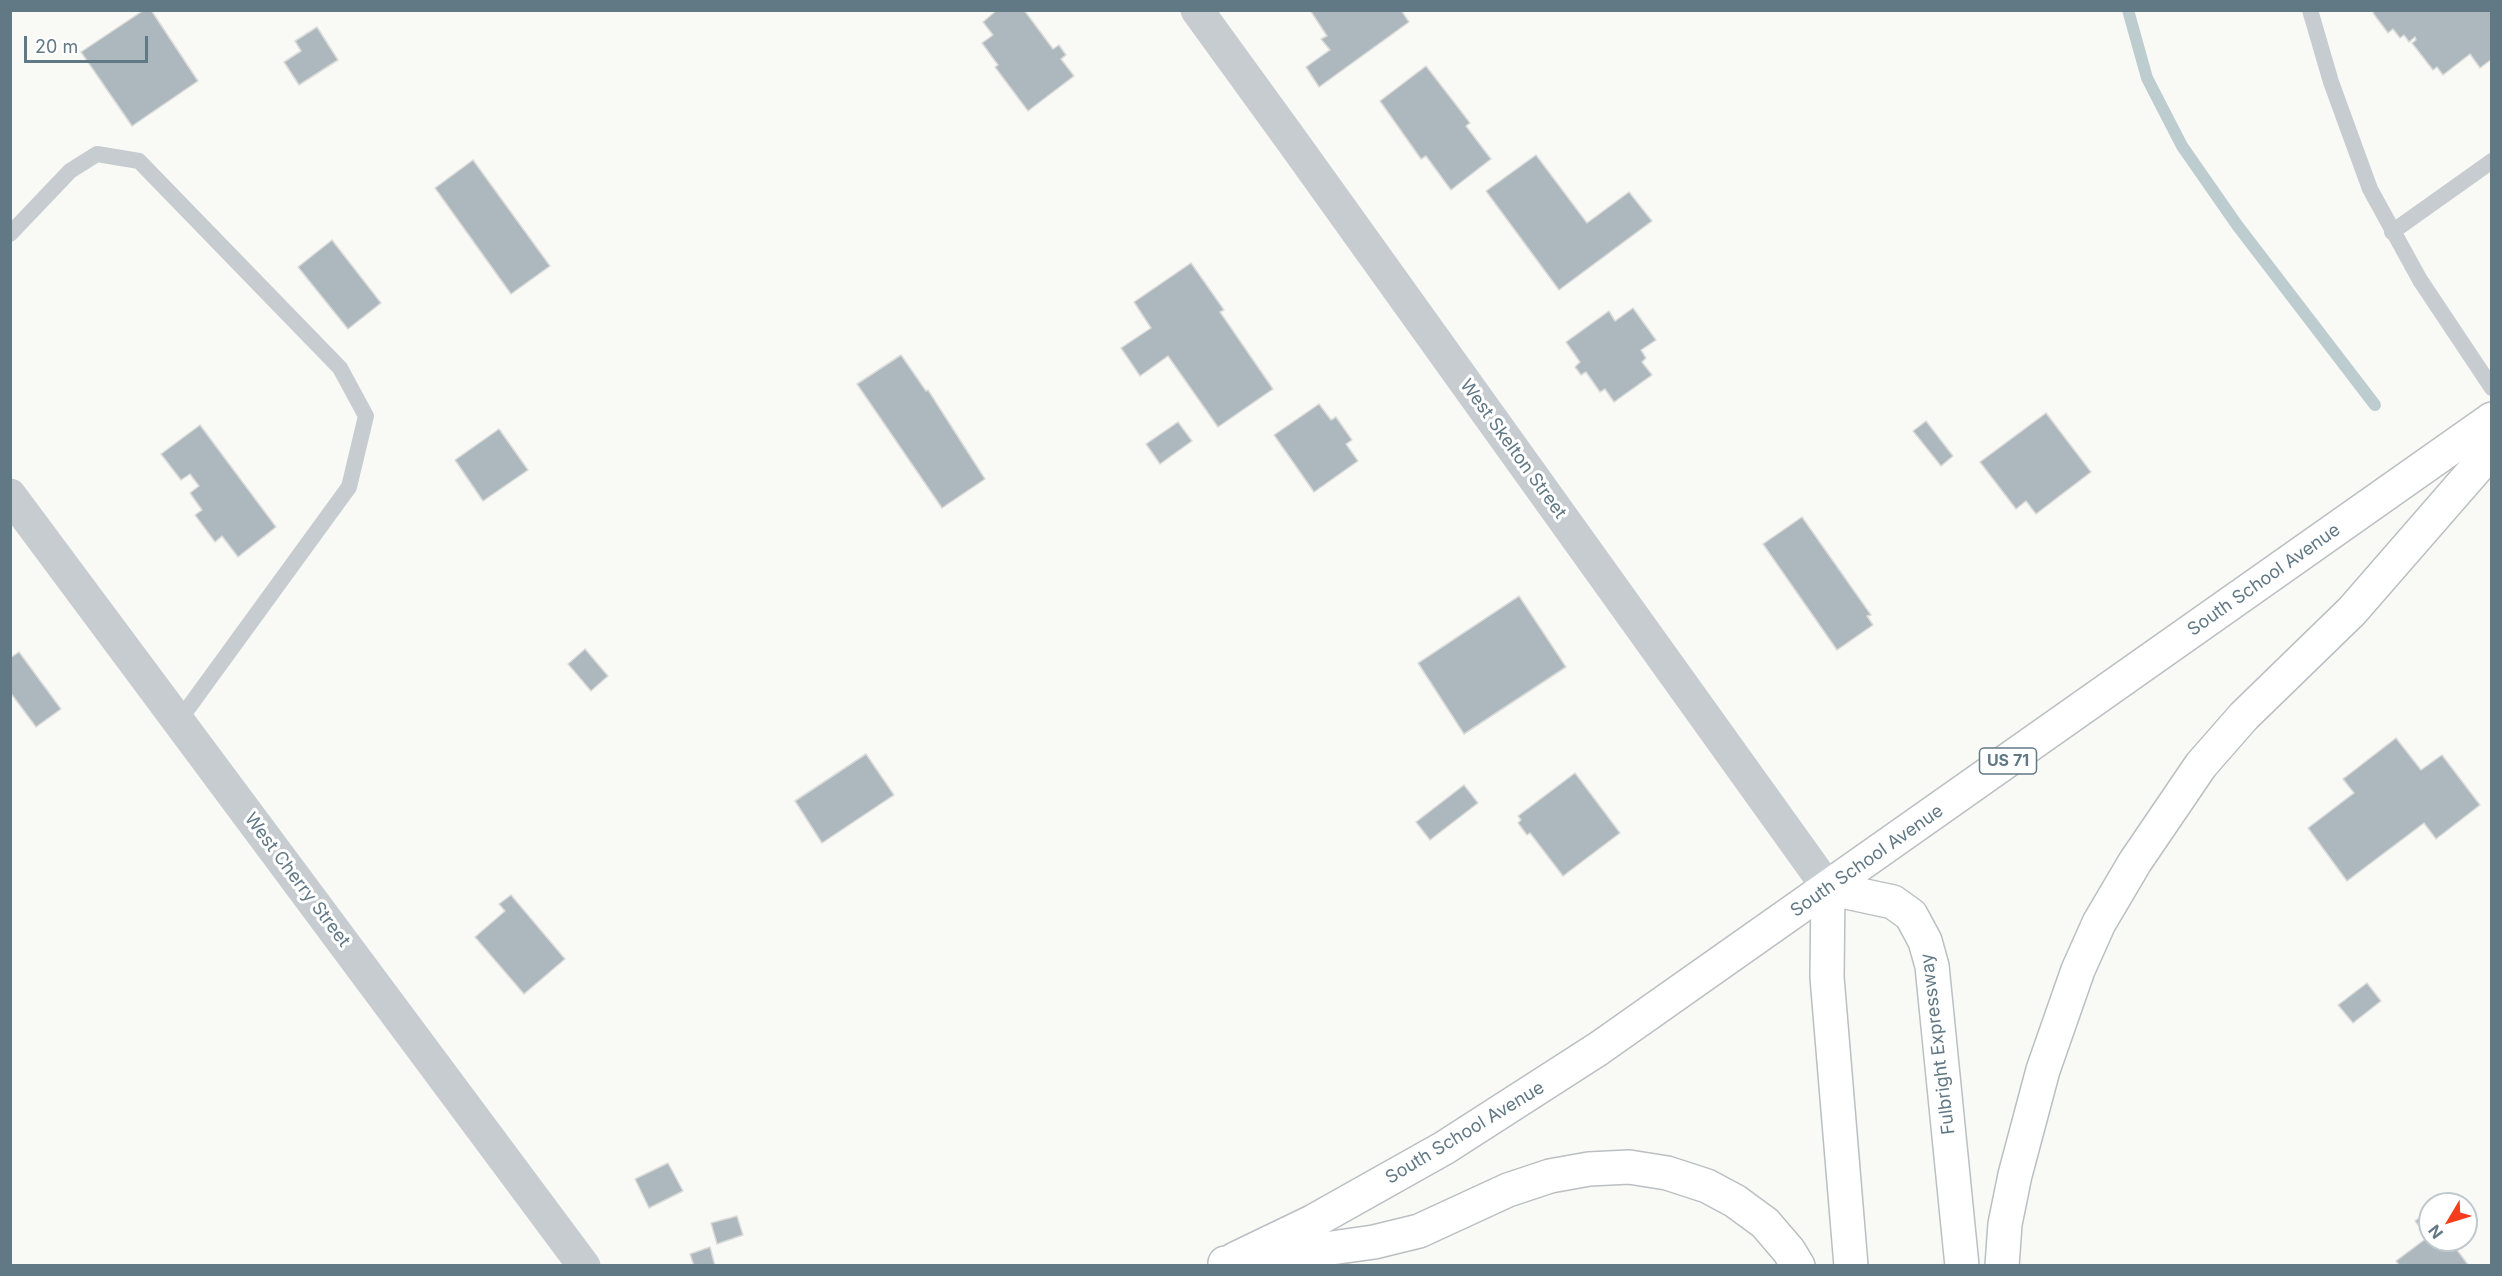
<!DOCTYPE html>
<style>
body{margin:0}
#map{position:relative;width:2502px;height:1276px;overflow:hidden;background:#f9f9f6;font-family:Inter,sans-serif}
canvas{display:block}
.frame{position:absolute;inset:0;border:12px solid #617885;pointer-events:none}
.north{position:absolute;left:2418px;top:1192px;width:60px;height:60px;box-sizing:border-box;background:#fff;border:2px solid #c0c9ce;border-radius:50%;rotate:232deg;font-size:16px;font-weight:700;line-height:24px;text-align:center;color:#617885}
.north::after{content:'';display:block;margin:auto;width:21px;height:27px;background:#f63c1a;clip-path:polygon(50% 0,100% 100%,50% 72%,0 100%)}
.scale{position:absolute;left:24px;top:36px;width:124px;height:27px;box-sizing:border-box;border:3px solid #617885;border-top:0;padding-left:8px;font-size:18px;line-height:21px;white-space:nowrap;color:#617885;-webkit-text-stroke:4px #fff;paint-order:stroke}
</style>
<div id="map">
<canvas width="2502" height="1276"></canvas>
<div class="frame"></div>
<div class="north">N</div>
<div class="scale">20 m</div>
</div>
<script>
const g = document.querySelector('canvas').getContext('2d');
g.lineJoin = 'round';
const poly = rows => new Path2D(rows.map(r => 'M' + r).join(''));
function trace(path, color, width, dash) { g.strokeStyle = color; g.lineWidth = width; g.lineCap = dash ? 'butt' : 'round'; g.setLineDash(dash || []); g.stroke(path); }
function paint(path, color) { g.fillStyle = color; g.fill(path, 'evenodd'); }
function drawText(font, color, halo, rows, align = 'center') {
  g.font = font + ' Inter,sans-serif'; g.lineWidth = 6; g.setLineDash([]); g.textBaseline = 'middle'; g.strokeStyle = halo; g.fillStyle = color; for (const [text, x, y, turn = 0] of rows) {
    g.save(); g.translate(x, y); g.rotate((+turn || 0) * Math.PI / 180); g.textAlign = isNaN(turn) ? turn : align; if (halo) g.strokeText(text, 0, 0); g.fillText(text, 0, 0); g.restore();
  }
}
trace(poly([
 [2128,10,2147,78,2182,146,2237,225,2375,405]
]), '#bdcccf', 12);
const building = poly([
 [144,10,151,10,198,81,132,126,81,52,144,10],
 [997,10,1024,10,1053,49,1059,45,1066,55,1061,59,1074,76,1028,111,995,67,998,65,982,43,993,35,983,22,997,10],
 [1310,10,1401,10,1409,22,1319,87,1306,67,1330,50,1321,39,1327,36,1310,10],
 [2375,10,2492,10,2492,59,2480,68,2470,54,2443,75,2437,67,2433,70,2412,43,2416,40,2415,37,2409,42,2404,35,2400,38,2393,29,2388,33,2373,13,2375,10],
 [317,27,338,60,299,85,284,62,301,51,295,41,317,27],
 [1426,66,1470,123,1466,126,1491,159,1451,190,1426,156,1421,159,1380,101,1426,66],
 [1536,155,1587,223,1629,192,1652,221,1559,290,1486,191,1536,155],
 [473,160,550,266,511,294,435,188,473,160],
 [332,240,381,303,348,329,298,267,332,240],
 [1191,263,1224,310,1220,312,1273,389,1218,427,1168,356,1140,376,1121,348,1151,328,1134,302,1191,263],
 [1633,308,1656,340,1641,350,1646,358,1642,362,1652,375,1614,402,1605,389,1600,392,1586,372,1581,375,1575,367,1580,362,1566,342,1609,311,1615,321,1633,308],
 [901,355,926,391,928,390,985,479,942,508,857,384,901,355],
 [1319,404,1331,420,1336,417,1352,440,1346,444,1358,461,1314,492,1274,435,1319,404],
 [2046,413,2091,472,2036,514,2026,501,2016,509,1980,462,2046,413],
 [1926,421,1953,456,1941,466,1913,431,1926,421],
 [1178,422,1192,441,1160,464,1146,444,1178,422],
 [200,425,276,527,238,557,222,536,215,542,195,515,202,510,190,493,199,486,190,474,181,480,161,454,200,425],
 [499,429,528,470,483,501,455,460,499,429],
 [1802,517,1871,615,1867,616,1873,625,1837,650,1763,544,1802,517],
 [1519,596,1566,667,1464,734,1418,663,1519,596],
 [585,649,608,676,591,691,568,664,585,649],
 [19,652,61,709,36,727,10,692,10,658,19,652],
 [2396,738,2421,770,2442,755,2480,805,2436,839,2424,823,2347,881,2308,828,2354,793,2343,779,2396,738],
 [866,754,894,795,822,843,795,801,866,754],
 [1575,773,1620,833,1563,876,1530,833,1527,835,1518,823,1521,820,1518,816,1575,773],
 [1464,785,1478,803,1430,840,1416,822,1464,785],
 [511,895,565,959,524,994,475,937,505,911,499,904,511,895],
 [2367,983,2381,1001,2353,1023,2338,1005,2367,983],
 [668,1163,683,1191,649,1208,635,1179,668,1163],
 [2430,1210,2430,1240,2453,1240,2451,1242,2469,1266,2400,1266,2396,1261,2428,1237,2415,1221,2430,1210],
 [737,1216,743,1235,717,1244,711,1223,737,1216],
 [710,1247,715,1266,694,1266,690,1254,710,1247]
]);
paint(building, '#acb8bd');
trace(building, '#dbdbd9', 1.5);
const primary = poly([
 [1235,1259,1314,1221,1444,1148,1598,1049,2492,419]
]);
const motorway = poly([
 [1225,1263,1374,1242,1419,1231,1508,1190,1550,1176,1589,1169,1629,1167,1667,1173,1707,1186,1735,1201,1765,1223,1789,1251,1798,1266],
 [1851,1266,1827,977,1828,888,1893,902,1911,915,1925,941,1932,966,1962,1266],
 [2002,1266,2005,1224,2015,1175,2043,1070,2078,970,2099,923,2135,862,2201,765,2244,716,2352,611,2492,450]
]);
trace(primary, '#b9bfc2', 36);
trace(motorway, '#bbbfc2', 36);
trace(poly([
 [2310,10,2331,82,2370,189,2420,280,2492,388],
 [2392,232,2492,161],
 [10,234,70,171,97,154,139,161,340,368,366,416,349,487,178,722]
]), '#c6cccf', 16);
trace(poly([
 [1197,10,1295,145,1828,888],
 [10,495,584,1266]
]), '#c6cccf', 33);
trace(primary, '#fff', 33);
trace(motorway, '#fff', 33);
for (const [x, y, w] of [
 [2008,761,57]
]) { const box = new Path2D(); box.roundRect(x - w / 2, y - 13, w, 26, 4.5); g.fillStyle = '#fff'; g.fill(box); trace(box, '#617885', 1.5); }
drawText('bold 16px', '#617885', null, [
 ["US 71",2008,761]
]);
drawText('18px', '#617885', '#fff', [
 ["West Skelton Street",1513,449,54],
 ["South School Avenue",2264,580,-35],
 ["South School Avenue",1867,861,-35],
 ["West Cherry Street",297,880,53],
 ["Fulbright Expressway",1938,1044,-97],
 ["South School Avenue",1465,1133,-31]
]);
</script>
